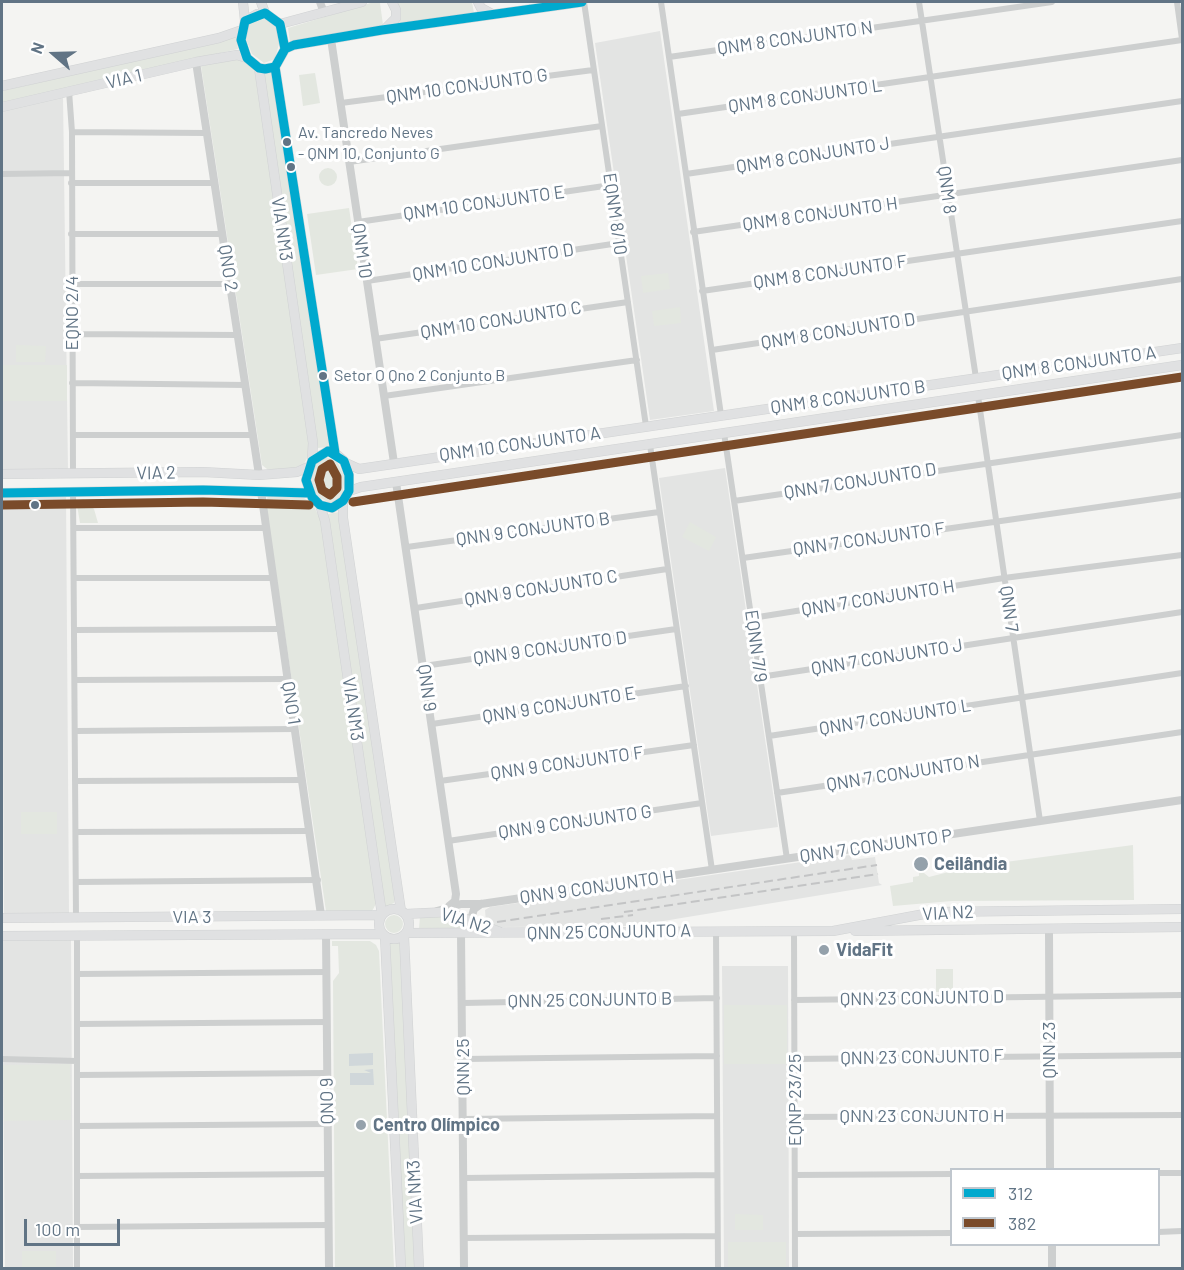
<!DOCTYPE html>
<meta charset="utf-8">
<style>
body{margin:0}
#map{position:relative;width:1184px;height:1270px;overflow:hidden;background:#f4f4f2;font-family:Barlow,sans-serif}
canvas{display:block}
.frame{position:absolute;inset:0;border:3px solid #617485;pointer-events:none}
.legend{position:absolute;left:950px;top:1168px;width:210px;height:78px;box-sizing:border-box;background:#fff;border:2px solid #c0c7ce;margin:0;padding:8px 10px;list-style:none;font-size:18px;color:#617485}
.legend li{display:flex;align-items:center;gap:12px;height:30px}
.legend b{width:30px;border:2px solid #c0c7ce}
.north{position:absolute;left:24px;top:24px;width:60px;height:60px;-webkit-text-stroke:4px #fff;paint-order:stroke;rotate:290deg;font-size:16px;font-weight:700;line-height:24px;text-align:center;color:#617485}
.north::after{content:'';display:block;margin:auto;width:21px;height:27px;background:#617485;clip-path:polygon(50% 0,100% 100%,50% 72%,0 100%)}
.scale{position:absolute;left:24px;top:1219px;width:96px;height:27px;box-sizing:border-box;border:3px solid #617485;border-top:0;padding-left:8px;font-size:18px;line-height:21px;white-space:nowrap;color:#617485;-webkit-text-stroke:4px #fff;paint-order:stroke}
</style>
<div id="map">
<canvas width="1184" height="1270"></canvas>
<div class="frame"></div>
<ul class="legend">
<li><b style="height:8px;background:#00a9ce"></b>312</li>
<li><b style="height:8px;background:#7a4b2a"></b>382</li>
</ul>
<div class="north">N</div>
<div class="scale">100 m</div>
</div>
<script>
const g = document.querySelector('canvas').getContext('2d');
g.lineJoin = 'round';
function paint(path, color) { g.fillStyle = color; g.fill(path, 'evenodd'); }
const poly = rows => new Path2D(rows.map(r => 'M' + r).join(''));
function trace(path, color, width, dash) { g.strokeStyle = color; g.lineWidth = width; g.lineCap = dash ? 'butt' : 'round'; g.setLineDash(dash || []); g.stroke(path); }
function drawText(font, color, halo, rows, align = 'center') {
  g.font = font + ' Barlow,sans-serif'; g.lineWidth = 6; g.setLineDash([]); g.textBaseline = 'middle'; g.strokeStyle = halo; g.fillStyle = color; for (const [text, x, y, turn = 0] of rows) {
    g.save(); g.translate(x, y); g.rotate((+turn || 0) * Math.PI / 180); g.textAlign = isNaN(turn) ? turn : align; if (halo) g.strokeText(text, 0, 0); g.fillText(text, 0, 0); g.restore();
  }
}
paint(poly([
 [660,31,714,411,650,420,595,43],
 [63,96,68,471,2,471,2,111],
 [725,468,778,827,711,836,659,478],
 [66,495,69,914,4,913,2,497],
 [850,855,852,860,875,857,879,883,882,885,633,926,500,927,486,922,485,910,490,907],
 [71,939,73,1268,5,1268,2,940],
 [722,966,788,966,789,1268,724,1268]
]), '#e3e4e3');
paint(poly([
 [374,2,380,3,383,25,290,42,288,28],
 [396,2,472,2,474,13,400,24],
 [263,16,275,24,280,40,275,59,264,63,252,54,246,39,249,23],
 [236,37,238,49,2,103,2,91],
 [237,58,248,63,255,72,311,450,304,464,292,469,267,469,262,465,201,66],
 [273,72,288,180,329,447,318,448,263,73],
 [315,73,320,103,303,106,299,75],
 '319 177a9 9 0 1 1 18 0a9 9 0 1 1-18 0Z',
 [349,208,358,269,316,275,307,214],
 [668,273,670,289,643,293,641,276],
 [680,307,681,323,654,326,652,311],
 [16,345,46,346,45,362,16,362],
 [2,365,67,365,67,401,2,401],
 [325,457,337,461,345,478,342,497,331,504,317,496,311,479,315,463],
 [268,493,304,498,313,505,321,520,377,902,372,911,326,911,266,506],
 [84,499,94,509,98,523,80,523,77,505,79,500],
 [339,512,395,898,394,903,385,907,328,514],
 [690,522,716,537,709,551,682,537],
 [21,812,57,812,57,834,21,834],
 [1133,845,1134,900,952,901,893,906,890,886,913,882,913,877,919,876,919,873,924,873,929,877,968,867],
 [436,914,468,922,464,929,419,929,420,916],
 '385 924a9 9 0 1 1 18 0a9 9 0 1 1-18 0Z',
 [332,941,370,941,376,945,379,951,394,1268,335,1268,333,981,339,973,338,946,332,946],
 [389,942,400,942,416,1268,404,1268],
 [936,969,953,969,953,992,936,992],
 [724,1005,787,1005,787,1064,724,1064],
 [70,1064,71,1120,4,1121,3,1065],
 [735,1214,763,1215,763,1230,735,1230],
 [728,1242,786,1242,786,1268,728,1268],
 [22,1251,56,1251,56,1268,22,1268]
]), '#e3e7e0');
paint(poly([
 [373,1053,373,1065,349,1066,349,1054],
 [373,1069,374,1085,350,1085,350,1073,371,1073,364,1070]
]), '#d0d7da');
const secondary = poly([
 [243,2,245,21],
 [261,2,265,13],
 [478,2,481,8,492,14],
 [265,13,280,24,285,49,275,67,265,69,259,68,247,58,241,40,245,21,257,14,265,13],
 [280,24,362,2],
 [385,29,396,18,396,10,392,2],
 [285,49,294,45,382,30,582,2],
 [275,67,335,453],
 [259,68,313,443,312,461],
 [2,86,219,38,242,30],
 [2,107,196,62,237,55,247,58],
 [328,451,335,453,344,461,349,475,349,491,343,501,332,508,320,505,312,497,306,480,312,461,328,451],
 [346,463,359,469,1182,348],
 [2,474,203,472,259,475,297,472,308,467],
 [349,491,361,487,1182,365],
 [2,493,203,490,309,493],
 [343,501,343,518,401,911],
 '379 924a15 15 0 1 1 30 0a15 15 0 1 1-30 0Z',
 [405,914,447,912,500,932],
 [2,918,382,915,325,521,320,505],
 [855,931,1182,927],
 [406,933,833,931,935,912,1182,909],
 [2,936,382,934],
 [404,936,419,1268],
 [385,937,401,1268]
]);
trace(secondary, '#d0d2d3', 10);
trace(poly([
 [584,2,646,426],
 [661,2,721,415],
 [919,2,976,378],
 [1177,2,1182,39],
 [669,57,1052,2],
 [69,91,72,132,73,474],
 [341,103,593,70],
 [678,114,1182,40],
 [72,132,206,133],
 [349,162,602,126],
 [2,174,71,173],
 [686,174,1182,101],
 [71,183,214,183],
 [358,222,611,185],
 [693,232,1182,160],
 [71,234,222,234],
 [367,281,619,243],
 [72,284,230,284],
 [702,291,1182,221],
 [72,334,238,335],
 [375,339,628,302],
 [712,350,1182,279],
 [72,383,246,385],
 [384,396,637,360],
 [978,396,1040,821],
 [724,433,787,859],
 [73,435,253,435],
 [650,445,712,870],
 [73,492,76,917],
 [734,501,1182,435],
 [74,528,265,528],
 [407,547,659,512],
 [743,558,1182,495],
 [74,578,272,578],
 [416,608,667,569],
 [752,618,1004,578,1182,555],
 [74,630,280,629],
 [424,666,676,629],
 [760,677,1182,612],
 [75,680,287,679],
 [432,724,686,686],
 [76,731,295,729],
 [769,736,1182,673],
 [75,781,302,780],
 [440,781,694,745],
 [777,793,1182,732],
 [76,832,309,831],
 [448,841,702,803],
 [76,882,318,880],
 [716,931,718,1268],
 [794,931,795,1268],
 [77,974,327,972],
 [794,1000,1182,995],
 [463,1003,717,998],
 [77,1024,327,1022],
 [2,1059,77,1061],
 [463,1059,717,1056],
 [794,1059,1182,1055],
 [77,1075,327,1073],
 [795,1117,1182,1115],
 [463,1119,716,1116],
 [77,1126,327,1124],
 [1158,1173,1182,1173],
 [795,1175,952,1174],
 [77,1176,328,1174],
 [464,1178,717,1175],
 [77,1227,328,1225],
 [1158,1232,1182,1231],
 [795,1234,952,1233],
 [464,1238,717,1236],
 [77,1268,77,935]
]), '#cdcfcf', 6);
trace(poly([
 [320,2,324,13],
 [331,39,394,463],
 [196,62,259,475],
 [396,482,456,894,455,901,449,906],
 [261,491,321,915],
 [437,911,461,904,481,904,1182,800],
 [1049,930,1050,1170],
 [461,933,464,1268],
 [467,933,474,909,481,904],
 [326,934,329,1268],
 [1052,1268,1052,1244]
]), '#cdcfcf', 8);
trace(secondary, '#e0e1e2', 9);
trace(poly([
 [624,912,878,874],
 [601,919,633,915],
 [497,922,877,865]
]), '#c3c4c5', 2, [9, 4.5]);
trace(poly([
 [265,13,280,24,285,49,275,67,265,69,259,68,247,58,241,40,245,21,265,13],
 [285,49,294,45,382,30,582,2],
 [275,67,335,453],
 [328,451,344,461,349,475,349,491,343,501,332,508,320,505,312,497,306,480,312,461,328,451],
 [2,493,203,490,309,493]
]), '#00a9ce', 9);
trace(poly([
 [330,464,337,477,337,488,330,495,322,490,319,480,322,469,330,464],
 [353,502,1182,377],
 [2,505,203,502,309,505]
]), '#7a4b2a', 9);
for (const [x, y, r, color] of [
 [287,142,5,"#617485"],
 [291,167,5,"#617485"],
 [323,376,5,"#617485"],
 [35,505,5,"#617485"],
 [921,864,8,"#94a1ab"],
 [824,950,6,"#94a1ab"],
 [361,1125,6,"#94a1ab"]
]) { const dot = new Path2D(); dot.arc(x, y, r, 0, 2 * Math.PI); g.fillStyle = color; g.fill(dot); trace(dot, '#fff', 2); }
drawText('16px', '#617485', '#fff', [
 ["Av. Tancredo Neves",298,133],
 ["- QNM 10, Conjunto G",298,154],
 ["Setor O Qno 2 Conjunto B",334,376]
], 'left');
drawText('18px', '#617485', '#fff', [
 ["QNM 8 CONJUNTO N",795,38,-8],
 ["VIA 1",124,79,-13],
 ["QNM 10 CONJUNTO G",467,86,-8],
 ["QNM 8 CONJUNTO L",805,96,-8],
 ["QNM 8 CONJUNTO J",813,155,-9],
 ["QNM 8",947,190,82],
 ["QNM 10 CONJUNTO E",484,203,-8],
 ["EQNM 8/10",615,214,82],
 ["QNM 8 CONJUNTO H",820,214,-8],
 ["VIA NM3",282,229,82],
 ["QNM 10",362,251,82],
 ["QNM 10 CONJUNTO D",493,262,-9],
 ["QNO 2",228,268,81],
 ["QNM 8 CONJUNTO F",830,272,-8],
 ["EQNO 2/4",72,313,-90],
 ["QNM 10 CONJUNTO C",501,320,-9],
 ["QNM 8 CONJUNTO D",838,331,-9],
 ["QNM 8 CONJUNTO A",1079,363,-8],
 ["QNM 8 CONJUNTO B",848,397,-8],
 ["QNM 10 CONJUNTO A",520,444,-8],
 ["VIA 2",156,473,-1],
 ["QNN 7 CONJUNTO D",860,481,-9],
 ["QNN 9 CONJUNTO B",533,529,-8],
 ["QNN 7 CONJUNTO F",869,539,-8],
 ["QNN 9 CONJUNTO C",541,588,-9],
 ["QNN 7 CONJUNTO H",878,598,-9],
 ["QNN 7",1009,609,82],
 ["EQNN 7/9",756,646,82],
 ["QNN 9 CONJUNTO D",550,648,-8],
 ["QNN 7 CONJUNTO J",887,657,-9],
 ["QNN 9",427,688,82],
 ["QNO 1",291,703,81],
 ["QNN 9 CONJUNTO E",559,705,-9],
 ["VIA NM3",353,709,82],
 ["QNN 7 CONJUNTO L",895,717,-9],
 ["QNN 9 CONJUNTO F",567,763,-8],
 ["QNN 7 CONJUNTO N",903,773,-9],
 ["QNN 9 CONJUNTO G",575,822,-8],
 ["QNN 7 CONJUNTO P",876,846,-8],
 ["QNN 9 CONJUNTO H",597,887,-8],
 ["VIA N2",948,913,-3],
 ["VIA 3",192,917],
 ["VIA N2",466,921,17],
 ["QNN 25 CONJUNTO A",609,932,-1],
 ["QNN 23 CONJUNTO D",922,998,-1],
 ["QNN 25 CONJUNTO B",590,1000,-1],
 ["QNN 23",1049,1050,-90],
 ["QNN 23 CONJUNTO F",922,1057,-1],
 ["QNN 25",463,1067,-90],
 ["EQNP 23/25",795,1100,-90],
 ["QNO 9",327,1101,-91],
 ["QNN 23 CONJUNTO H",922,1116],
 ["VIA NM3",415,1192,-93]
]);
drawText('bold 18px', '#617485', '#fff', [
 ["Ceilândia",934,864],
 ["VidaFit",836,950],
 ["Centro Olímpico",373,1125]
], 'left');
</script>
